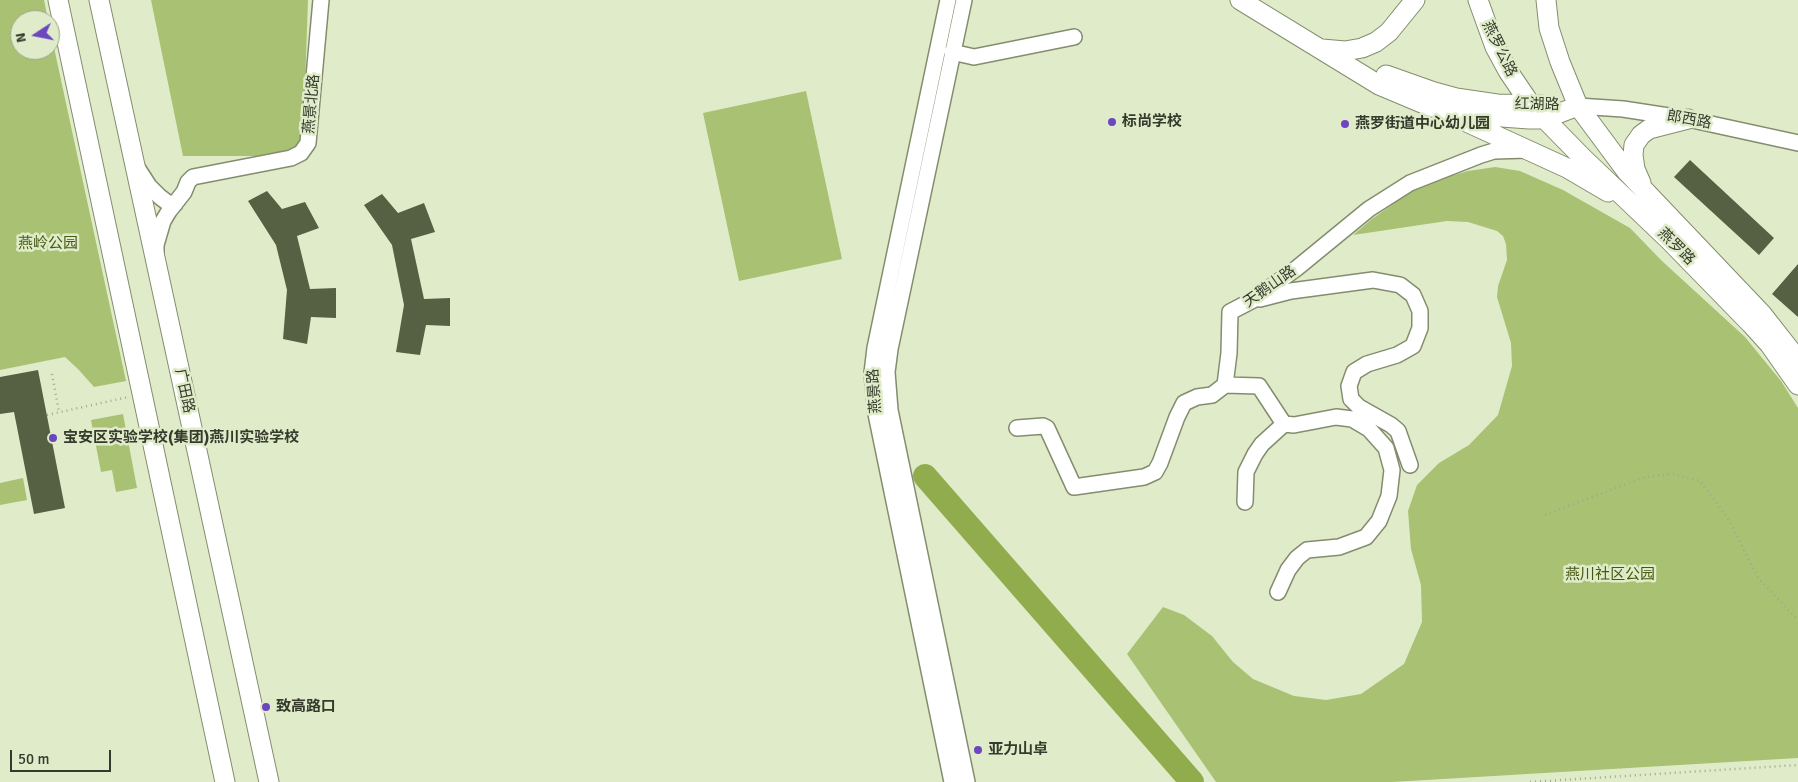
<!DOCTYPE html>
<meta charset="utf-8">
<style>
body{margin:0}
#map{position:relative;width:1798px;height:782px;overflow:hidden;background:#e0ecc9;font-family:Signika,sans-serif}
canvas{display:block}
.north{position:absolute;left:10px;top:10px;width:50px;height:50px;box-sizing:border-box;background:#e0ecc9;border:1px solid #9ca58b;border-radius:50%;rotate:259deg;font-size:14px;font-weight:700;line-height:20px;text-align:center;color:#363a2d}
.north::after{content:'';display:block;margin:auto;width:18px;height:22px;background:#6b47c0;clip-path:polygon(50% 0,100% 100%,50% 72%,0 100%)}
.scale{position:absolute;left:10px;top:750px;width:101px;height:22px;box-sizing:border-box;border:2px solid #363a2d;border-top:0;padding-left:6px;font-size:15px;line-height:18px;white-space:nowrap;color:#363a2d;-webkit-text-stroke:4px #e0ecc9;paint-order:stroke}
</style>
<div id="map">
<canvas width="1798" height="782"></canvas>
<div class="north">N</div>
<div class="scale">50 m</div>
</div>
<script>
const g = document.querySelector('canvas').getContext('2d');
g.lineJoin = 'round';
function paint(path, color) { g.fillStyle = color; g.fill(path, 'evenodd'); }
const poly = rows => new Path2D(rows.map(r => 'M' + r).join(''));
function trace(path, color, width, dash) { g.strokeStyle = color; g.lineWidth = width; g.lineCap = dash ? 'butt' : 'round'; g.setLineDash(dash || []); g.stroke(path); }
function drawText(font, color, halo, rows, align = 'center') {
  g.font = font + ' Signika,"Noto Sans SC",sans-serif'; g.lineWidth = 5; g.setLineDash([]); g.textBaseline = 'middle'; g.strokeStyle = halo; g.fillStyle = color; for (const [text, x, y, turn = 0] of rows) {
    g.save(); g.translate(x, y); g.rotate((+turn || 0) * Math.PI / 180); g.textAlign = isNaN(turn) ? turn : align; if (halo) g.strokeText(text, 0, 0); g.fillText(text, 0, 0); g.restore();
  }
}
paint(poly([
 [0,0,44,0,48,20,20,20,20,50,50,50,50,29,126,381,94,387,79,370,65,357,0,370],
 [151,0,308,0,303,144,286,156,183,156],
 [806,91,842,259,739,281,703,113],
 [1495,167,1520,171,1563,190,1630,228,1662,261,1745,337,1781,381,1798,408,1798,758,1392,782,1216,782,1127,654,1163,607,1184,615,1212,636,1233,662,1253,679,1294,696,1326,700,1361,694,1404,664,1422,622,1421,585,1411,549,1408,511,1417,485,1439,463,1469,445,1498,415,1512,366,1511,343,1497,297,1498,286,1507,260,1506,244,1503,236,1497,231,1468,222,1447,221,1353,235,1372,219,1413,190,1437,180,1468,171],
 [123,414,137,488,116,492,112,470,101,472,91,420],
 [23,478,27,500,0,505,0,483]
]), '#a9c172');
trace(poly([
 [925,476,1192,782]
]), '#91ac4c', 24);
paint(poly([
 [1690,160,1774,238,1759,255,1674,177],
 [267,191,282,209,305,202,319,228,297,236,310,289,336,288,336,318,311,317,307,344,283,339,287,290,276,245,248,201],
 [382,194,398,213,424,203,435,232,411,239,424,299,450,298,450,326,426,325,420,355,396,352,404,305,392,245,364,205],
 [1798,264,1798,317,1772,294],
 [38,370,65,508,34,514,14,412,0,414,0,377]
]), '#566042');
const minor = poly([
 [948,0,875,348,872,373,876,414,952,782],
 [964,0,890,349,887,372,890,410,967,782],
 [952,52,974,57,1074,37],
 [1578,106,1623,109,1688,119,1798,143],
 [138,169,149,186,160,197,168,203,175,204],
 [156,253,156,245,163,221,169,211,184,192,188,182,193,177,291,158,301,153,308,143,321,0],
 [1260,299,1291,291,1373,280,1400,285,1413,295,1420,311,1420,328,1413,346,1397,355,1367,364,1354,372,1349,386,1351,399,1359,407,1391,425,1398,431,1410,465],
 [1225,385,1259,386,1284,424,1294,425,1336,417,1352,419,1369,429,1386,448,1392,470,1389,496,1379,521,1366,537,1339,547,1307,550,1297,558,1288,570,1278,592],
 [1017,428,1043,426,1047,428,1074,487,1144,477,1155,472,1160,463,1177,417,1184,403,1197,397,1212,395,1225,385,1229,353,1230,312,1253,300,1297,268,1369,209,1410,183,1481,155,1494,151,1527,150],
 [1245,502,1246,472,1255,454,1262,444,1284,424]
]);
const major = poly([
 [58,0,225,782],
 [99,0,269,782],
 [1240,0,1379,85,1429,106,1461,114,1529,119,1544,119,1578,106],
 [1478,0,1495,47,1508,71,1531,105,1584,159,1669,240,1751,324,1770,345,1798,385],
 [1546,0,1549,28,1560,62,1578,106,1627,172,1762,314,1798,360],
 [1322,49,1345,51,1362,48,1376,42,1389,32,1415,0],
 [1386,75,1434,92,1456,98,1497,104,1542,105],
 [1460,119,1567,168,1608,192],
 [1641,183,1635,169,1633,155,1634,145,1641,135,1649,129,1688,119]
]);
trace(minor, '#838d6e', 18);
trace(major, '#838d6e', 21);
trace(poly([
 [52,374,59,412],
 [47,415,128,397],
 [1545,515,1645,477,1672,474,1700,481,1728,518,1758,578,1798,620],
 [1530,782,1798,765]
]), '#9fa88e', 2.5, [1, 4]);
trace(minor, '#fff', 15);
trace(major, '#fff', 19);
for (const [x, y, r, color] of [
 [1112,122,5,"#6b47c0"],
 [1345,124,5,"#6b47c0"],
 [53,438,5,"#6b47c0"],
 [266,707,5,"#6b47c0"],
 [978,750,5,"#6b47c0"]
]) { const dot = new Path2D(); dot.arc(x, y, r, 0, 2 * Math.PI); g.fillStyle = color; g.fill(dot); trace(dot, '#e0ecc9', 2); }
drawText('15px', '#363a2d', '#e0ecc9', [
 ["燕罗公路",1499,49,64],
 ["燕景北路",312,104,-85],
 ["红湖路",1537,105,1],
 ["郎西路",1689,120,10],
 ["燕罗路",1676,247,45],
 ["天鹅山路",1270,287,-35],
 ["广田路",184,391,78],
 ["燕景路",875,391,-94]
]);
drawText('bold 15px', '#363a2d', '#e0ecc9', [
 ["标尚学校",1122,122],
 ["燕罗街道中心幼儿园",1355,124],
 ["宝安区实验学校(集团)燕川实验学校",63,438],
 ["致高路口",276,707],
 ["亚力山卓",988,750]
], 'left');
drawText('15px', '#455711', '#e0ecc9', [
 ["燕岭公园",48,244],
 ["燕川社区公园",1610,575]
]);
</script>
